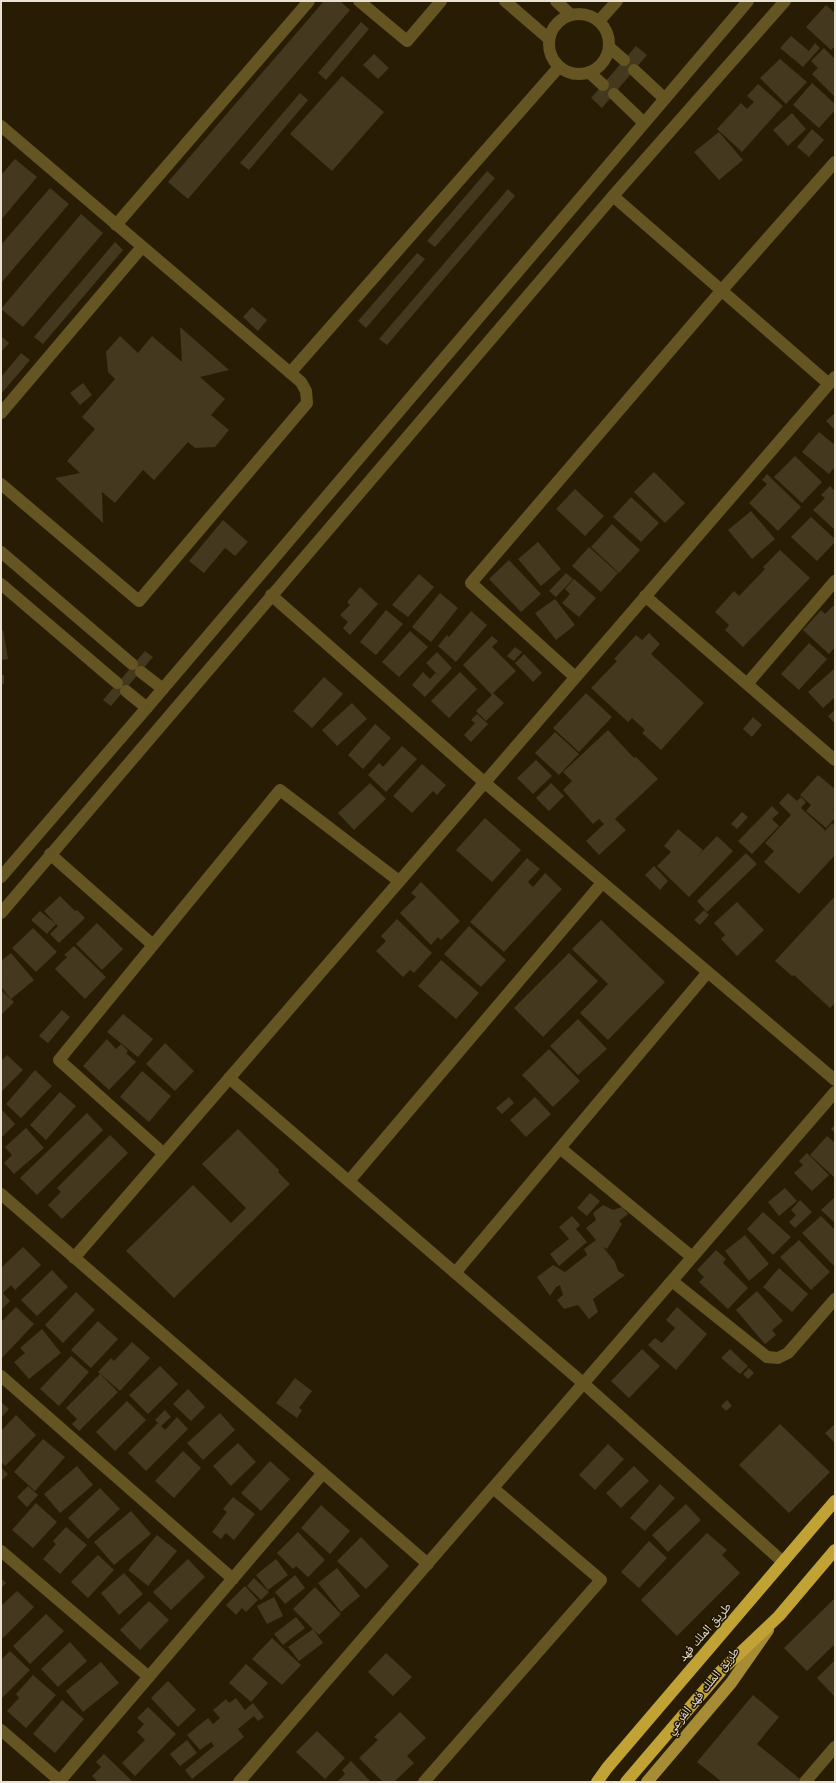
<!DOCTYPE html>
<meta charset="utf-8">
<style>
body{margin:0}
#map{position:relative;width:836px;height:1783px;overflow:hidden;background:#281d04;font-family:"Fira Sans Condensed",sans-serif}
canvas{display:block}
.frame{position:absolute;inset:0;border:2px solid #e9e2d3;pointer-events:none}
</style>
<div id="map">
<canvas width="836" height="1783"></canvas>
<div class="frame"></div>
</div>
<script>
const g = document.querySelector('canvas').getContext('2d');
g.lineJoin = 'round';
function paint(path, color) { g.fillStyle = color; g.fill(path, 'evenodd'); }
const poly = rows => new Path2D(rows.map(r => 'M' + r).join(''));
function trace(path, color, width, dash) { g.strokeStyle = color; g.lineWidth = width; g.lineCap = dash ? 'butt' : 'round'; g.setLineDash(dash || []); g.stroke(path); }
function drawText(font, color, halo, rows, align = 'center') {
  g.font = font + ' "Fira Sans Condensed","Noto Naskh Arabic",sans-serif'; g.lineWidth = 3; g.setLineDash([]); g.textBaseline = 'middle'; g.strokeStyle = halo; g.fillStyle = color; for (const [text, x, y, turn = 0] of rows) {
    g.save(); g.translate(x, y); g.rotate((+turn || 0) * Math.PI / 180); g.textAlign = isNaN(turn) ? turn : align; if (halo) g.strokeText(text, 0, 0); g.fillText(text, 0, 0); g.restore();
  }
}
paint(poly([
 [324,1,340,1,350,10,188,199,168,182],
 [826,5,835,13,835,46,831,50,806,27],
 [361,22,369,29,326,80,318,73],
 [791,36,809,51,815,43,820,48,803,67,780,48],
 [636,46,647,55,602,108,591,98],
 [824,48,835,59,835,97,812,74,818,68,811,61],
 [374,54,389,68,378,79,363,65],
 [780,59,807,82,786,104,760,78],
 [342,76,384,112,332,171,290,134],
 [812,83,835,104,835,110,819,128,793,105],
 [758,84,783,106,742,152,717,129,741,103,747,109,754,102,747,96],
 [300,93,308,100,249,170,240,163],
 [792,113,806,129,788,146,773,130],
 [812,129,824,140,809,157,797,147],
 [719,132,743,160,719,180,694,152],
 [15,159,37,177,1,220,1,175],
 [487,171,495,178,435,247,427,241],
 [50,188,69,204,1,283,1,245],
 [508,189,515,196,387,345,379,339],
 [81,214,103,233,23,327,1,309],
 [115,242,123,250,43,344,34,337],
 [417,253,425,259,366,328,358,321],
 [252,307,267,320,258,331,243,317],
 [180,327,229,370,200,377,225,399,211,415,229,430,215,447,195,448,188,442,154,480,143,470,115,503,102,492,103,523,55,478,80,473,67,461,95,429,82,417,115,379,108,372,106,352,120,336,138,353,152,336,182,362],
 [1,336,9,343,1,352],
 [21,353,30,360,1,394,1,377],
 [83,383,92,395,80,405,70,393],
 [835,413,835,430,826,421],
 [819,432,835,445,835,467,829,474,802,452],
 [795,456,822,482,802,503,774,477],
 [654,472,685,503,665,523,634,492],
 [767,474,801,507,778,531,749,503,767,484,762,480],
 [830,486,835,491,835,530,813,510,825,498,821,495],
 [575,489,604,516,585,536,556,509],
 [631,497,659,523,641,542,613,517],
 [751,511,775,539,752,559,728,530],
 [811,517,835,539,835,542,817,561,791,537],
 [223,520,248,542,235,556,225,548,204,573,189,561],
 [612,524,640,550,619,573,591,547],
 [538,542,561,569,541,586,518,559],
 [589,547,618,573,601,592,572,566],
 [780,550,810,578,743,647,725,630,729,625,715,612,734,591,739,596,765,569,763,567],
 [509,560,541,594,521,612,489,579],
 [566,573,573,579,556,597,549,591],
 [419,574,434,587,408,617,392,605],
 [574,579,596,598,579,617,562,603,570,594,565,589],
 [360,587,378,604,350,635,343,628,348,622,340,615,350,605,347,602],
 [440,593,458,608,431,642,412,627],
 [555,599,575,625,556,640,535,613],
 [835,604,835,647,829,654,803,630,821,610,825,614],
 [386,610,403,624,376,655,360,642],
 [471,611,487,625,456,662,438,646,447,635,449,637],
 [3,630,8,659,1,660,1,631],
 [410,631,428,647,399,677,382,662],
 [649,633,660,644,651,654,704,703,661,750,642,733,645,730,632,718,628,722,591,688,617,661,614,659,636,635,642,640],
 [492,636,498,641,492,647,516,671,493,693,504,703,486,721,476,711,492,695,463,665],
 [809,643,827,659,799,690,781,674],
 [515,647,522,652,514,661,507,656],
 [145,651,153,657,111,706,103,700],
 [437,652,452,668,425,697,412,685,423,672,430,679,435,673,440,677,426,663],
 [524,654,542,673,533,682,515,663],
 [835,668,835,697,823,708,808,692],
 [460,672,477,689,449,718,431,701],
 [1,675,4,675,4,684,1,685],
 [324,677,343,694,312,728,293,711],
 [586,693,612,717,579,752,553,728],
 [352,703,367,719,337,746,322,730],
 [835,710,835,724,828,716],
 [477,714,488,724,471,742,464,735,475,723,471,720],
 [753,717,762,725,752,737,743,729],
 [375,724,391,738,363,769,348,755],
 [608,730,634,758,636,757,658,779,615,819,626,830,599,855,586,841,604,824,599,819,593,824,563,790,572,781,563,772],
 [555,732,579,754,559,775,535,753],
 [402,746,417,759,386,792,368,775,379,763,383,767],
 [536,760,552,776,533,794,517,778],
 [422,764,446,785,437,795,433,791,412,813,393,796],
 [818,775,835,789,835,807,833,810,835,812,835,818,826,828,806,811,811,805,800,795],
 [370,783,386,799,354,830,338,813],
 [551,783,564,796,549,811,536,798],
 [788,793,797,801,801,797,806,802,801,808,825,830,824,832,832,823,835,826,835,855,799,894,764,862,774,851,765,843,791,815,779,803],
 [772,806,779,813,772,819,779,826,752,854,738,841],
 [742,812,748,817,737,829,731,824],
 [485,818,521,850,492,882,456,850],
 [678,829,703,850,694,860,717,836,733,851,689,897,657,866,671,852,664,846],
 [746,853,757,864,707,912,697,901],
 [527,858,540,869,528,882,533,887,545,873,562,889,504,952,470,922],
 [654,866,668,881,660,890,645,875],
 [421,882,460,921,441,940,438,937,431,945,400,913,416,897,411,893],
 [60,896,75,911,77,910,85,918,59,943,50,934,58,926,44,911],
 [835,896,835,1003,830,1008,794,975,792,976,775,961],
 [737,902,764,930,737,956,721,939,725,935,714,923],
 [704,910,709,915,700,925,694,920],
 [40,911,56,924,47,934,31,920],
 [397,919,432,953,414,973,410,970,403,977,376,951,386,941,381,936],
 [601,920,665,982,608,1040,580,1013,608,984,572,949],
 [97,923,123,949,102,970,76,944],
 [469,926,506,960,481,987,444,954],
 [33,928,57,952,36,972,12,948],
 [74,946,106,977,85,999,55,969,67,957,64,955],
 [11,953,34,980,11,999,1,987,1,975,3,974,1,972,1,961],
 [569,953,598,981,543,1037,514,1008],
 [441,960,479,993,456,1019,418,986],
 [1,990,14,1002,1,1015],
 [62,1010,70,1017,48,1043,39,1036],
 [123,1014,153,1039,138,1057,107,1032],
 [578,1019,607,1049,578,1075,550,1046],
 [107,1039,116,1049,121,1044,128,1051,126,1053,136,1062,109,1090,83,1066],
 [165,1043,194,1071,175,1091,146,1064],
 [549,1049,580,1081,553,1107,522,1075],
 [7,1055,23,1070,1,1092,1,1061],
 [35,1070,52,1086,21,1118,6,1104],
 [142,1071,171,1096,149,1122,120,1097],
 [60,1092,76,1106,46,1140,30,1125],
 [509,1097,514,1103,502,1114,496,1108],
 [535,1097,551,1114,526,1137,510,1120],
 [1,1109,15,1124,1,1138],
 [87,1113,103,1130,37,1195,20,1178],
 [835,1125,835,1133,831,1129],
 [26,1128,44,1148,14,1174,4,1163,12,1155,5,1147],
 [238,1129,279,1170,278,1172,290,1184,174,1298,126,1251,193,1185,231,1223,246,1208,202,1164],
 [110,1135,128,1153,62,1219,48,1205,61,1192,57,1188],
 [827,1136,835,1143,835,1178,810,1155],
 [807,1153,829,1175,812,1191,794,1173,803,1165,799,1161],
 [785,1188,797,1201,779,1216,768,1202],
 [590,1193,600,1201,587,1216,577,1208],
 [835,1197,835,1221,834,1222,821,1210],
 [800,1200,812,1212,795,1228,789,1222,796,1215,791,1210],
 [603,1205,613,1210,622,1207,628,1214,619,1221,622,1224,607,1249,603,1247,615,1262,618,1271,625,1275,593,1299,598,1312,589,1319,578,1305,564,1309,557,1300,563,1295,560,1285,556,1287,550,1296,537,1277,553,1265,565,1272,587,1255,584,1249,596,1240,586,1228,596,1220,593,1213],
 [763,1212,791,1237,773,1255,747,1229],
 [572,1216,580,1225,576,1229,587,1242,559,1266,550,1254,569,1239,559,1227],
 [821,1216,835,1230,835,1263,833,1265,802,1233],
 [745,1235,769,1264,749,1281,725,1251],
 [799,1240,830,1272,811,1290,780,1257],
 [23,1247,41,1265,15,1290,11,1285,3,1293,10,1301,1,1310,1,1268],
 [716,1250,726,1259,723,1263,748,1288,728,1309,699,1282,704,1277,697,1270],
 [779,1268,808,1294,792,1312,763,1287],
 [52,1270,68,1287,37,1316,21,1300],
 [757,1291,783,1321,772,1330,776,1335,765,1344,736,1310],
 [76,1292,95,1310,63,1343,45,1325],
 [16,1307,34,1324,2,1358,1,1356,1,1322],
 [677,1307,707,1334,676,1370,648,1345,655,1338,662,1343,675,1328,666,1320],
 [98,1321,118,1339,91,1368,71,1350],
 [42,1329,61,1353,29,1379,14,1362,25,1353,20,1348],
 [132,1342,150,1358,120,1391,98,1372,111,1358,114,1361],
 [642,1349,660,1366,629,1398,611,1381],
 [730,1349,748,1366,740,1374,721,1358],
 [71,1356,89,1372,59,1406,40,1389],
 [160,1366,178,1384,148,1414,129,1395],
 [749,1368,754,1373,748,1379,743,1374],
 [100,1374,118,1392,79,1431,72,1424,77,1419,66,1408],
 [295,1378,312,1391,299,1408,302,1410,297,1418,276,1403],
 [188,1389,205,1407,191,1421,173,1404],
 [727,1400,732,1406,726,1411,721,1406],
 [127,1401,146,1420,115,1451,96,1432],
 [1,1402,9,1409,1,1418],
 [165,1410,171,1417,161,1426,155,1420],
 [220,1413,235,1430,203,1460,187,1443],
 [16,1415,36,1435,5,1466,1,1462,1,1431],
 [177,1417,188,1429,146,1471,128,1453,158,1423,165,1430],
 [780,1424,830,1472,789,1513,739,1465],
 [835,1424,835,1443,825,1433],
 [43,1439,65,1457,35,1491,14,1472],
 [238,1443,256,1462,231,1486,213,1466],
 [608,1444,624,1459,595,1490,579,1475],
 [183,1451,201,1468,174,1498,155,1481],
 [270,1461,290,1479,261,1511,241,1493],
 [77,1466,93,1485,60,1513,44,1494],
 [634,1466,649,1481,621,1508,606,1493],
 [1,1467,8,1474,1,1481],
 [660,1484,675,1498,645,1531,630,1518],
 [28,1486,38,1495,27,1507,17,1497],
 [100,1488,120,1509,88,1539,68,1518],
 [233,1497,255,1514,234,1540,226,1533,221,1539,212,1532,227,1512,223,1509],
 [36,1503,57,1522,33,1548,12,1530],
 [686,1504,701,1520,668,1552,652,1535],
 [321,1505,350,1531,330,1554,301,1528],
 [131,1511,151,1534,114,1565,94,1542],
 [66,1527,87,1545,60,1574,43,1559,56,1544,53,1541],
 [298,1532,325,1560,308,1577,296,1566,293,1569,277,1553],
 [707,1533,727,1550,722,1555,740,1573,677,1636,641,1600],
 [157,1535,177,1551,148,1586,128,1570],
 [361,1537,389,1566,366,1589,337,1561],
 [649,1541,667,1558,639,1588,621,1572],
 [98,1555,114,1570,88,1598,71,1582],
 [188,1559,205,1577,171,1610,153,1592],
 [276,1559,288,1575,268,1590,256,1575],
 [337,1568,360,1596,341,1612,318,1583],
 [124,1573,143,1594,119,1615,101,1593],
 [295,1575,305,1588,285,1604,275,1592],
 [1,1578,6,1583,1,1588],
 [254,1578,269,1592,261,1600,247,1586],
 [245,1586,258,1600,246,1612,242,1608,236,1615,226,1605],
 [315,1587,341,1614,319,1635,293,1609],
 [17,1591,34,1607,3,1638,1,1635,1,1606],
 [274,1597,283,1616,267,1624,257,1606],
 [835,1598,835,1644,807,1671,784,1648],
 [149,1601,169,1620,140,1650,120,1630],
 [46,1614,64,1631,30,1664,13,1646],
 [296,1617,305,1628,283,1645,274,1634],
 [313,1629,323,1643,299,1661,288,1647],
 [272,1638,301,1665,282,1685,252,1659],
 [70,1642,87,1661,58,1687,41,1669],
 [10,1651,30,1670,1,1699,1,1660],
 [386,1653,412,1677,393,1696,368,1672],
 [835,1660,835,1697,817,1678],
 [101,1662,119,1683,83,1712,66,1691],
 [246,1664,268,1683,251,1702,229,1683],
 [33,1675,56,1695,26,1728,7,1711,19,1698,16,1694],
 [168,1681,196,1710,178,1727,151,1698],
 [753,1695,779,1717,757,1744,800,1779,797,1782,722,1782,697,1762],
 [236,1698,245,1710,253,1703,264,1717,258,1721,254,1716,238,1729,244,1737,192,1779,185,1770,214,1746,211,1742,200,1750,187,1735,208,1718,213,1724,220,1718,213,1710,226,1699,229,1703],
 [62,1700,84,1719,55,1753,33,1734],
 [148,1707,176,1734,135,1776,122,1763,145,1740,137,1732,144,1724,137,1718],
 [400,1712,426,1738,407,1756,414,1763,394,1782,383,1782,359,1758,378,1740,374,1737],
 [317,1731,345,1758,325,1779,296,1752],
 [187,1740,197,1753,180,1766,170,1754],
 [104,1754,133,1782,98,1782,92,1776,101,1767,96,1762],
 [351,1761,371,1782,337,1782,345,1774,342,1770]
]), '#44381f');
trace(poly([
 [359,1,407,41,441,1],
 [505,1,549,39],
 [556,1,571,15],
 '549 44a30 30 0 1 1 60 0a30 30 0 1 1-60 0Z',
 [599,21,617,1],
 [609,47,624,60],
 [634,70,665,99],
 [589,72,603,85],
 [614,94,644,123],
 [1,126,301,382,306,391,307,403,139,601,1,484],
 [613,196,829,384],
 [116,225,309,1],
 [290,373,559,67],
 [1,413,142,247],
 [1,552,132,664],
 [1,584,117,683],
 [271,595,484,782,835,1080],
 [645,596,835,760],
 [141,672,163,689],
 [575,677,471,583,722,290,835,162],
 [747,684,835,581],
 [126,691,147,708],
 [50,854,153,945],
 [1,877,150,704,748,1],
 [1,913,613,196,785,1],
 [229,1078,583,1383,783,1562],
 [560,1148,692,1257],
 [164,1154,59,1060,280,790,399,881],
 [349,1181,602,883],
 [1,1194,428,1564],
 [74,1258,835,377],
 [455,1273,708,972],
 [672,1281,767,1357,778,1358,788,1353,835,1299],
 [1,1376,233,1579],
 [1,1551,149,1677],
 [1,1730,60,1781],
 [59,1782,323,1473],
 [239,1782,835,1092],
 [424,1782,601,1580,493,1488],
 [805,1782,835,1747]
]), '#655522', 12);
trace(poly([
 [647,1782,731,1683,768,1630]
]), '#a68c34', 12);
trace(poly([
 [597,1782,607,1768,835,1501],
 [626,1782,721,1671,779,1616,835,1550]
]), '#c1a234', 12);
drawText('13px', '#e9e2d3', '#1e1400', [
 ["طريق الملك فهد",705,1632,-49],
 ["طريق الملك فهد الفرعي",703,1691,-51]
]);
</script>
